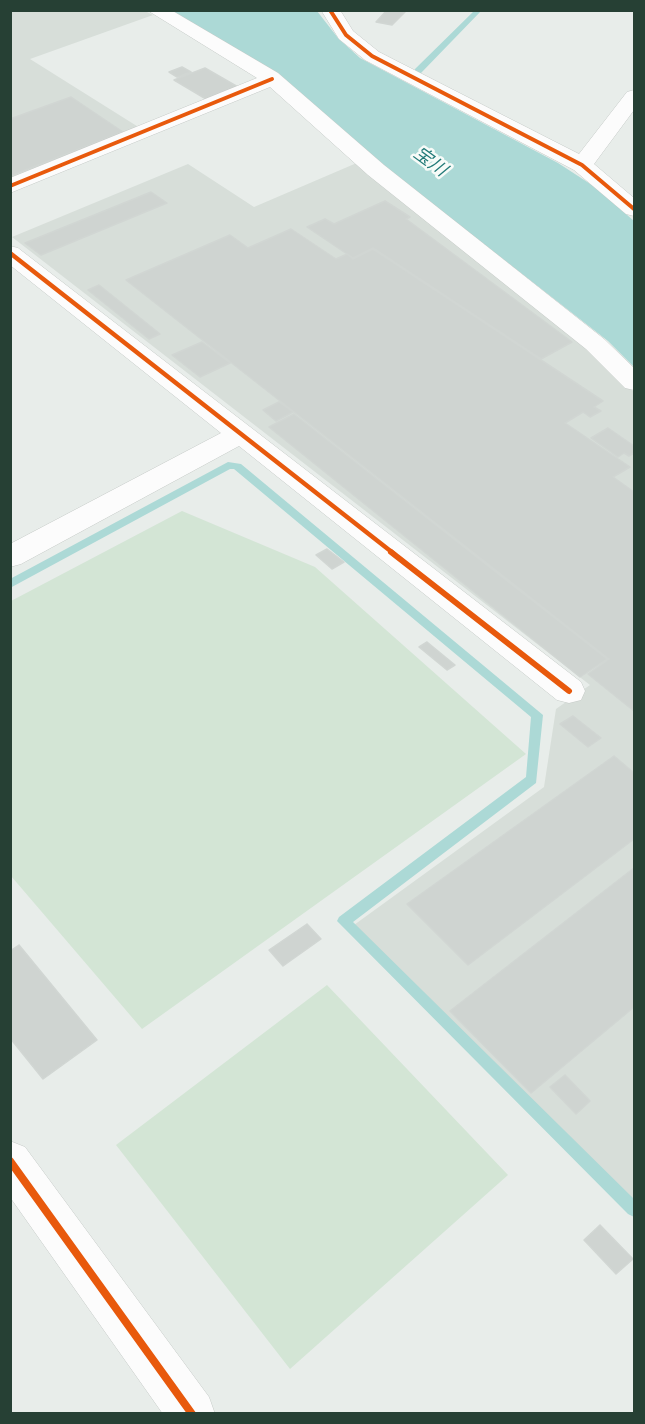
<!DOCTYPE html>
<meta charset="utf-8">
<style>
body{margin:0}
#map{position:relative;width:645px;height:1424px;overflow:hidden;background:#e8edea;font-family:Karla,sans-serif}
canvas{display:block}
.frame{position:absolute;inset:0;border:12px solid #264034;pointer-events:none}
</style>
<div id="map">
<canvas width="645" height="1424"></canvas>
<div class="frame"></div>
</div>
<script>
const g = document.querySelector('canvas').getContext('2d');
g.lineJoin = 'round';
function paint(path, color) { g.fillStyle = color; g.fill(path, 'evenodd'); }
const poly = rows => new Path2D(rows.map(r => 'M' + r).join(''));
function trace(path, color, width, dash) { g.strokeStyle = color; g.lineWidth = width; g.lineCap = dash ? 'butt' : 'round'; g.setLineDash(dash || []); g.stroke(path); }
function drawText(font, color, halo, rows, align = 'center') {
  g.font = font + ' Karla,"Noto Sans JP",sans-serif'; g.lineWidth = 5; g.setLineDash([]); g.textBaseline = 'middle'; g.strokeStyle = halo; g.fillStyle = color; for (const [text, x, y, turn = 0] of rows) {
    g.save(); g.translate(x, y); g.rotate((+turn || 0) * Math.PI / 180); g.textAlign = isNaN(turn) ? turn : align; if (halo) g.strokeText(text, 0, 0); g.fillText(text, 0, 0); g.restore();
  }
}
paint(poly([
 [143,10,153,15,30,59,140,128,11,179,11,11],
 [359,162,587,346,634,392,634,1201,354,925,544,787,556,709,590,685,12,237,188,164,254,207]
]), '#d7ded9');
paint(poly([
 [182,511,315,567,526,754,142,1029,11,876,11,601],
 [327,985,508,1175,290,1369,116,1145]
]), '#d3e5d5');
paint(poly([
 [167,11,317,11,338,38,360,58,558,163,595,187,634,221,634,367,608,341,385,167]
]), '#acd9d6');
paint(poly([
 [475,10,482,10,421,73,415,73,415,69,475,10],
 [228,462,241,464,543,715,536,783,353,922,634,1199,634,1217,628,1214,337,921,339,917,526,777,531,717,234,469,230,469,10,588,10,579,228,462]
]), '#acd9d6');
const building = poly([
 [387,10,398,10,405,12,392,25,376,22,387,10],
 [182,67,191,72,177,77,169,72,182,67],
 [205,68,238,87,206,99,174,80,205,68],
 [71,97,123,132,10,176,10,119,71,97],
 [151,192,167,203,41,255,25,243,151,192],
 [385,201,410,217,406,219,572,342,541,359,373,248,353,258,307,227,325,219,334,224,385,201],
 [291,229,336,259,347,254,353,259,373,249,603,401,594,407,601,411,590,417,583,412,565,423,630,467,613,477,634,492,634,711,588,674,609,659,126,280,230,235,248,248,291,229],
 [99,285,160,334,149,339,88,290,99,285],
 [202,342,230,363,200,377,172,355,202,342],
 [279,402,293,412,276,421,263,410,279,402],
 [294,414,607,659,580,677,269,427,294,414],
 [608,428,634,446,634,453,629,456,624,453,618,457,591,438,608,428],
 [327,549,344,562,332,569,316,555,327,549],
 [427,642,455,665,447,670,419,647,427,642],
 [573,716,601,738,588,747,560,724,573,716],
 [614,756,634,773,634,839,468,965,407,904,614,756],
 [634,868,634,1007,531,1093,450,1011,634,868],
 [307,924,321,939,283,966,269,950,307,924],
 [19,945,97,1040,43,1079,10,1038,10,951,19,945],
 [565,1075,590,1101,576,1114,550,1087,565,1075],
 [600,1225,633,1259,616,1274,584,1240,600,1225]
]);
paint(building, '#cfd4d1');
trace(building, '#d1d6d3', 1.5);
const minor = poly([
 [147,10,171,10,278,73,384,165,604,339,634,368,634,390,625,388,586,349,368,175,270,87,10,193,10,178,257,78,147,10],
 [321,10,340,10,353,31,379,52,579,154,627,92,634,90,634,110,594,164,634,198,634,216,626,214,574,170,365,60,339,39,321,10],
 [10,246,18,248,581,682,585,691,581,700,569,703,557,700,239,446,21,564,10,567,10,544,221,433,10,265,10,246],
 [10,1141,25,1147,209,1397,215,1414,163,1414,10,1197,10,1141]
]);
trace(minor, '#c5cac7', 1);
paint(minor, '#fcfcfc');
trace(poly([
 [330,10,346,35,372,56,582,165,634,209],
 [10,186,272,79]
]), '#e8590c', 4);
trace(poly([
 [10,253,393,553]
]), '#e8590c', 4.5);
trace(poly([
 [391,552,569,691]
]), '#e8590c', 6);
trace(poly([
 [10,1161,192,1414]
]), '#e8590c', 8);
drawText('italic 18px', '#227a78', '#f7fbf8', [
 ["宝川",430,162,36]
]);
</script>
